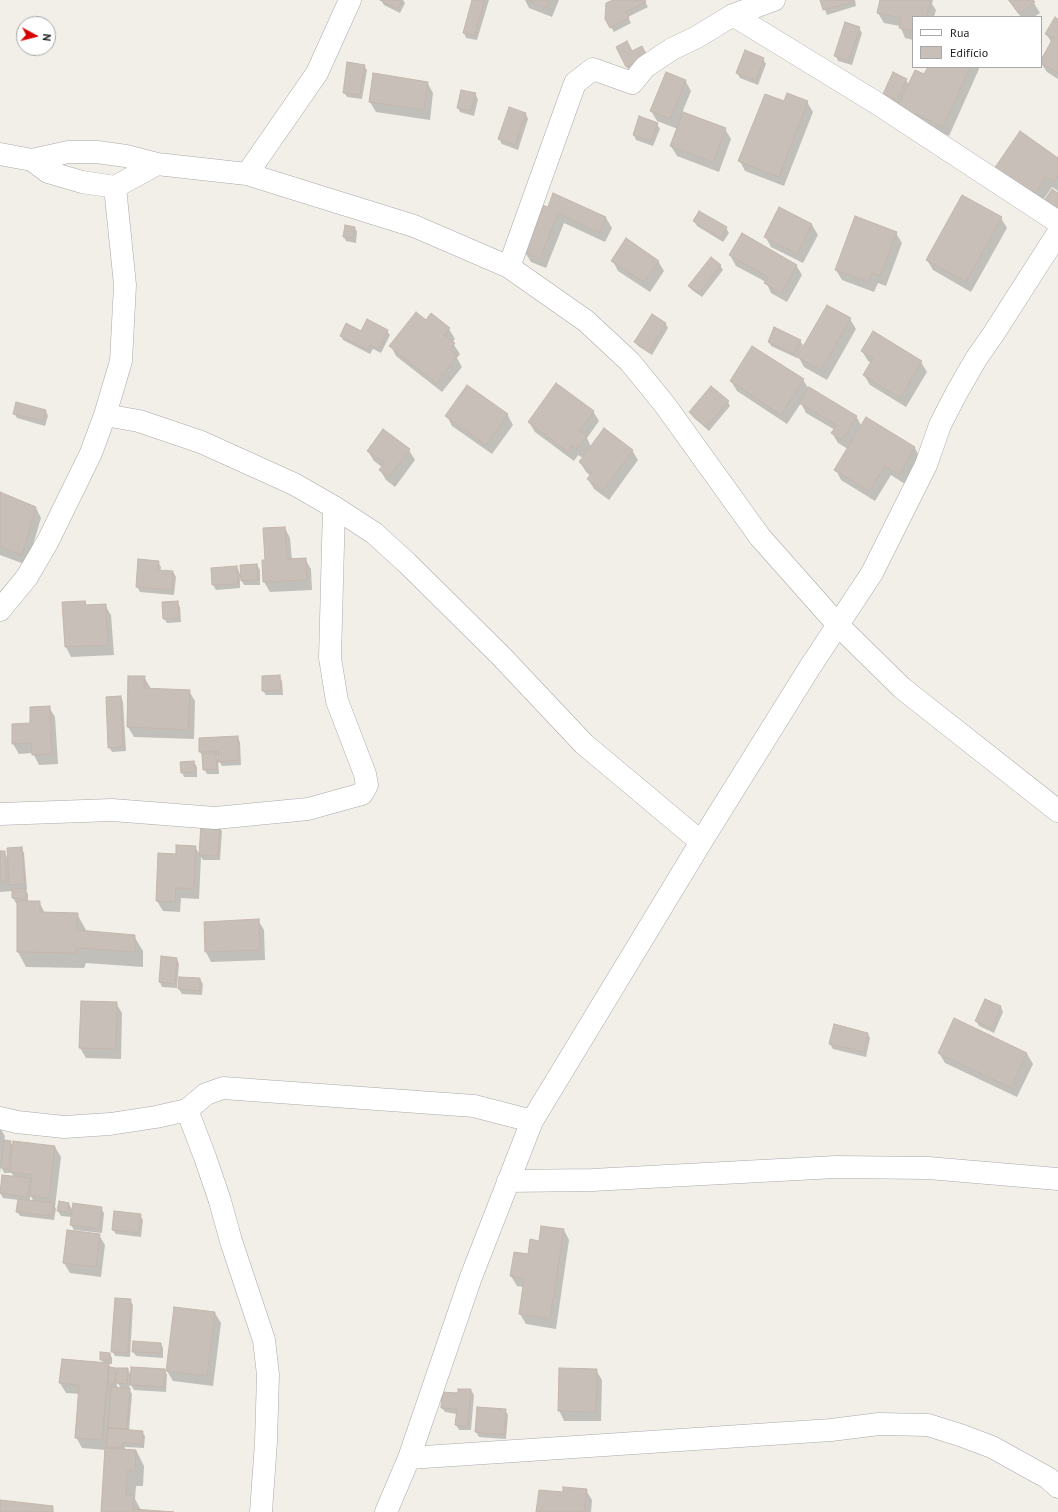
<!DOCTYPE html>
<meta charset="utf-8">
<style>
body{margin:0}
#map{position:relative;width:1058px;height:1512px;overflow:hidden;background:#f2efe9;font-family:"PT Sans",sans-serif}
canvas{display:block}
.legend{position:absolute;left:912px;top:16px;width:130px;height:52px;box-sizing:border-box;background:#fff;border:1px solid #a7a7a7;margin:0;padding:5px 7px;list-style:none;font-size:12px;color:#222}
.legend li{display:flex;align-items:center;gap:8px;height:20px}
.legend b{width:20px;border:1px solid #a7a7a7}
.north{position:absolute;left:16px;top:16px;width:40px;height:40px;box-sizing:border-box;background:#fff;border:1px solid #a7a7a7;border-radius:50%;rotate:97deg;font-size:11px;font-weight:700;line-height:16px;text-align:center;color:#222}
.north::after{content:'';display:block;margin:auto;width:14px;height:18px;background:#d40000;clip-path:polygon(50% 0,100% 100%,50% 72%,0 100%)}
</style>
<div id="map">
<canvas width="1058" height="1512"></canvas>
<ul class="legend">
<li><b style="height:5px;background:#fff"></b>Rua</li>
<li><b style="height:11px;background:#c7bfb8"></b>Edifício</li>
</ul>
<div class="north">N</div>
</div>
<script>
const g = document.querySelector('canvas').getContext('2d');
g.lineJoin = 'round';
function paint(path, color) { g.fillStyle = color; g.fill(path, 'evenodd'); }
const poly = rows => new Path2D(rows.map(r => 'M' + r).join(''));
function trace(path, color, width, dash) { g.strokeStyle = color; g.lineWidth = width; g.lineCap = dash ? 'butt' : 'round'; g.setLineDash(dash || []); g.stroke(path); }
paint(poly([
 [381,0,403,0,405,3,400,13,384,5],
 [473,0,489,0,477,40,466,38,464,33],
 [525,0,559,0,552,17,529,8],
 [615,0,644,0,648,7,628,17,631,23,614,32,606,19],
 [821,0,855,0,856,6,827,15],
 [881,0,933,0,932,4,936,10,934,17,913,17,913,40,905,38,900,26,884,23,878,13],
 [1008,0,1032,0,1040,13,1034,17,1021,17],
 [1058,20,1058,79,1047,72,1041,63,1052,43,1046,34],
 [859,28,862,33,852,65,838,61,836,56],
 [617,47,632,52,644,52,629,71],
 [763,59,766,64,758,85,740,78,737,73],
 [364,66,367,70,362,99,347,97,344,92],
 [929,67,978,67,979,69,949,136,905,116,900,105,887,98,884,94,906,80,909,85,925,76],
 [685,80,691,91,682,113,725,129,731,139,719,172,677,156,671,146,678,129,657,121,651,111],
 [427,82,433,93,430,120,376,112,370,102],
 [475,94,478,99,474,116,460,112,458,108],
 [784,102,807,102,813,112,784,186,745,171,740,161],
 [510,109,526,114,528,119,518,150,502,144,499,139],
 [657,124,660,129,653,146,636,140,634,135],
 [1058,159,1058,191,1052,187,1039,206,1001,179],
 [554,195,606,218,612,228,605,242,564,223,546,268,531,262,525,252,548,209],
 [779,208,812,225,818,235,803,263,771,247,765,236],
 [1001,218,1007,228,971,292,933,270,927,260],
 [694,221,726,228,729,233,723,242,697,226],
 [355,228,357,232,356,243,346,241,344,237],
 [896,233,902,243,886,286,878,283,874,292,842,280,836,270],
 [730,255,796,265,802,275,787,302,771,293,766,282,736,266],
 [613,261,658,261,664,271,650,292,618,271],
 [720,265,723,270,702,297,692,290,689,286],
 [652,315,666,324,668,328,652,355,638,346,635,342],
 [850,319,856,329,827,380,804,367,798,356,797,358,771,346,769,342,800,341,803,345,799,353,801,353],
 [426,322,449,329,455,339,452,342,460,354,457,358,462,367,442,392,396,356,391,346],
 [387,331,390,335,381,353,373,349,370,354,343,340,341,336],
 [862,351,921,362,927,372,906,407,870,385,864,375,872,363,868,361],
 [803,380,809,389,856,416,862,427,867,418,915,448,920,458,905,484,891,475,875,501,841,480,836,470,848,449,838,443,832,433,835,430,806,413,801,403,787,424,737,391,731,381],
 [728,402,730,406,709,431,693,417,690,412],
 [46,411,48,416,45,426,17,418,14,413],
 [593,411,599,421,587,438,591,447,632,450,638,460,609,500,594,489,588,479,591,476,586,472,580,462,583,458,578,455,574,461,535,432,529,422],
 [507,414,513,425,492,454,452,426,447,416],
 [409,450,415,460,395,487,386,480,380,470,382,467,374,461,368,451],
 [0,493,36,508,41,518,27,565,0,555],
 [285,528,290,538,292,560,305,559,311,569,312,590,270,592,264,582,266,561],
 [158,562,161,567,160,571,173,572,176,577,174,595,140,592,137,587],
 [257,565,260,570,260,585,244,585,240,577,240,588,216,590,213,585,237,567,241,576],
 [85,602,87,606,105,605,111,615,114,655,71,657,66,647,64,603],
 [177,602,180,607,181,622,167,623,164,618],
 [144,677,150,687,150,690,189,691,195,701,194,739,134,737,128,727],
 [279,677,282,681,283,695,266,695,263,691],
 [121,697,123,702,126,751,112,752,109,747],
 [49,707,55,717,58,764,39,765,33,753,19,754,13,744,13,725,31,724],
 [237,737,240,742,241,765,222,766,219,761,219,756,216,756,218,759,219,774,207,774,204,769,203,757,200,752,200,739],
 [194,762,197,767,197,777,184,777,182,772],
 [202,825,219,826,222,831,220,860,203,860,201,857,199,899,181,898,180,912,163,911,157,901,177,855,195,847,200,855],
 [21,848,24,853,27,889,25,889,28,894,28,902,39,902,45,913,77,914,86,930,86,932,134,936,143,951,143,967,86,963,84,968,26,967,18,952,18,903,16,903,13,898,13,891,0,892,0,852,4,852,8,859],
 [258,920,264,930,265,960,211,962,206,952],
 [177,959,179,964,177,988,162,987,160,982],
 [200,979,203,984,202,995,182,994,179,989],
 [985,1000,1001,1007,1003,1012,994,1033,979,1026,976,1021],
 [82,1002,116,1003,122,1013,121,1059,86,1058,80,1048],
 [954,1020,1027,1054,1033,1064,1017,1097,945,1063,939,1053],
 [868,1034,870,1038,866,1057,833,1049,830,1044],
 [0,1128,5,1136,4,1141,10,1142,14,1147,55,1147,61,1157,55,1207,56,1209,54,1220,20,1216,17,1211,19,1200,3,1198,0,1193,14,1177,10,1171,10,1173,4,1173,1,1166,0,1173],
 [30,1195,34,1202,30,1201],
 [69,1204,73,1211,101,1208,104,1213,102,1233,74,1230,71,1225,72,1217,61,1216,58,1211],
 [140,1215,143,1220,141,1237,116,1234,113,1230],
 [564,1230,569,1240,556,1329,526,1324,520,1314,524,1287,517,1286,511,1276,515,1253,529,1255,540,1242],
 [99,1235,105,1245,101,1277,70,1273,64,1263],
 [130,1300,133,1305,130,1357,115,1356,112,1351],
 [215,1313,221,1323,213,1386,173,1381,167,1371],
 [161,1344,163,1348,163,1358,136,1356,133,1351],
 [110,1354,112,1358,112,1364,108,1364,111,1368,115,1369,118,1374,128,1369,131,1376,165,1370,167,1375,166,1392,134,1390,130,1383,129,1389,132,1394,129,1431,142,1432,145,1436,144,1448,125,1447,125,1450,136,1450,144,1466,143,1486,136,1486,135,1499,141,1510,164,1512,102,1512,106,1450,82,1448,76,1437,80,1394,66,1393,60,1383,104,1364,101,1359],
 [117,1382,121,1388,117,1388],
 [596,1370,602,1380,601,1421,564,1421,559,1410],
 [471,1390,474,1395,471,1430,459,1430,456,1425,457,1414,445,1412,442,1408,459,1394],
 [505,1410,508,1415,506,1439,479,1437,476,1432],
 [586,1490,592,1500,591,1512,537,1512,564,1494]
]), '#0003');
const building = poly([
 [380,0,402,0,398,9,380,0],
 [472,0,485,0,474,36,463,33,472,0],
 [528,0,549,0,546,8,528,0],
 [613,0,645,0,646,2,626,12,629,18,610,28,605,19,606,3,613,0],
 [820,0,854,0,854,2,823,10,820,0],
 [880,0,930,0,927,17,913,17,913,31,899,28,901,18,877,13,880,0],
 [1009,0,1033,0,1035,2,1019,14,1009,0],
 [1055,17,1058,19,1058,73,1041,63,1041,60,1053,38,1045,34,1055,17],
 [845,22,860,27,849,61,834,56,845,22],
 [627,41,632,51,642,46,647,56,626,67,616,47,627,41],
 [745,50,764,58,756,81,736,73,745,50],
 [347,62,365,65,360,95,343,93,347,62],
 [928,67,970,67,943,127,898,106,915,70,924,74,928,67],
 [666,72,686,80,670,119,650,111,666,72],
 [893,72,907,79,897,100,883,94,893,72],
 [373,73,428,82,424,110,369,102,373,73],
 [461,90,476,93,471,111,457,108,461,90],
 [787,93,808,101,779,177,738,161,765,94,784,101,787,93],
 [509,107,526,113,515,145,498,139,509,107],
 [683,112,726,128,713,162,670,146,683,112],
 [639,116,658,123,651,141,633,135,639,116],
 [1020,131,1058,158,1058,176,1054,182,1046,177,1033,196,994,169,1020,131],
 [1052,189,1058,193,1058,208,1055,213,1042,204,1052,189],
 [553,193,606,217,599,233,558,213,540,259,524,252,542,205,548,207,553,193],
 [962,195,1002,217,966,282,926,260,962,195],
 [779,207,812,224,797,254,764,237,779,207],
 [699,211,727,227,721,238,693,221,699,211],
 [855,216,897,232,880,276,872,273,868,282,835,270,855,216],
 [345,225,355,227,353,238,343,237,345,225],
 [742,233,797,265,781,293,764,283,768,277,729,255,742,233],
 [626,238,659,261,644,282,611,261,626,238],
 [711,257,721,265,699,293,688,286,711,257],
 [827,305,851,318,821,370,797,357,827,305],
 [416,312,426,320,431,313,450,328,444,335,455,343,450,350,457,356,436,383,389,346,416,312],
 [652,314,666,323,649,351,634,342,652,314],
 [367,319,388,330,379,349,370,345,368,350,340,336,346,323,361,331,367,319],
 [774,327,801,340,794,354,768,342,774,327],
 [873,331,922,361,900,398,863,375,873,358,861,351,873,331],
 [752,346,804,379,781,415,730,381,752,346],
 [556,383,594,411,579,431,587,436,577,449,572,445,568,452,528,422,556,383],
 [467,385,508,414,486,445,445,416,467,385],
 [711,386,729,401,706,427,689,412,711,386],
 [809,387,857,416,842,440,831,433,837,425,799,403,809,387],
 [16,402,46,410,43,421,13,414,16,402],
 [866,417,915,447,899,475,885,466,869,491,834,470,866,417],
 [604,428,633,450,603,491,587,479,592,472,579,462,604,428],
 [383,429,410,449,389,477,379,470,384,463,367,451,383,429],
 [0,492,36,507,22,555,0,547,0,492],
 [285,527,287,559,306,558,307,580,263,582,262,560,265,560,263,528,285,527],
 [138,559,159,561,158,570,173,571,172,590,136,587,138,559],
 [257,564,258,580,241,581,240,565,257,564],
 [237,566,238,584,212,585,211,568,237,566],
 [85,601,86,605,106,604,108,645,65,647,62,602,85,601],
 [178,601,179,618,163,619,162,602,178,601],
 [280,675,281,690,262,691,262,676,280,675],
 [128,676,145,676,144,688,190,690,188,730,127,727,128,676],
 [121,696,123,747,108,748,106,697,121,696],
 [50,706,52,754,32,755,31,743,12,744,12,724,30,723,30,707,50,706],
 [238,736,239,760,218,762,218,751,199,752,199,738,238,736],
 [216,753,217,769,203,770,202,754,216,753],
 [194,761,195,772,181,773,180,762,194,761],
 [201,824,220,825,218,856,199,855,201,824],
 [176,845,196,846,194,889,176,888,175,902,156,901,158,853,176,854,176,845],
 [22,847,25,884,9,885,7,848,22,847],
 [0,851,5,851,6,881,0,882,0,851],
 [12,888,26,889,26,899,12,898,12,888],
 [17,901,40,901,40,912,78,913,77,930,135,935,135,952,77,948,75,953,17,952,17,901],
 [259,919,260,950,205,952,204,922,259,919],
 [161,956,177,958,175,984,159,982,161,956],
 [179,977,200,978,200,991,178,989,179,977],
 [985,999,1001,1006,992,1029,975,1021,985,999],
 [81,1001,117,1002,116,1049,79,1048,81,1001],
 [954,1018,1027,1053,1011,1088,938,1053,954,1018],
 [834,1024,868,1033,864,1052,829,1044,834,1024],
 [4,1140,11,1141,8,1169,1,1168,4,1140],
 [13,1141,55,1146,49,1198,30,1196,32,1175,10,1172,13,1141],
 [2,1175,30,1178,27,1197,0,1193,2,1175],
 [18,1199,54,1203,52,1216,16,1212,18,1199],
 [59,1201,69,1203,68,1212,57,1211,59,1201],
 [73,1203,102,1207,99,1229,70,1225,73,1203],
 [114,1211,141,1214,139,1233,112,1230,114,1211],
 [541,1226,564,1229,550,1319,519,1314,524,1279,510,1276,514,1252,528,1254,530,1239,539,1241,541,1226],
 [67,1230,100,1234,96,1267,63,1263,67,1230],
 [115,1298,131,1299,128,1353,111,1352,115,1298],
 [174,1307,215,1312,207,1376,166,1371,174,1307],
 [133,1341,161,1343,161,1353,132,1352,133,1341],
 [100,1352,110,1353,110,1360,100,1360,100,1352],
 [62,1359,109,1363,102,1440,75,1438,79,1385,59,1383,62,1359],
 [109,1367,116,1368,114,1384,108,1384,109,1367],
 [131,1367,165,1369,164,1387,130,1385,131,1367],
 [117,1368,128,1368,127,1384,116,1383,117,1368],
 [559,1368,597,1369,596,1412,558,1411,559,1368],
 [111,1387,130,1388,127,1429,108,1428,111,1387],
 [458,1389,471,1389,468,1426,455,1425,457,1409,441,1408,442,1392,458,1393,458,1389],
 [477,1407,506,1409,504,1435,475,1432,477,1407],
 [108,1428,143,1431,142,1444,123,1443,122,1447,106,1447,108,1428],
 [105,1448,136,1450,135,1471,127,1471,126,1495,134,1496,133,1509,174,1512,101,1512,105,1448],
 [563,1487,587,1489,584,1512,536,1512,539,1490,563,1492,563,1487],
 [0,1500,53,1506,53,1512,0,1512,0,1500]
]);
paint(building, '#c7bfb8');
trace(building, '#c4b6ab', 1);
const minor = poly([
 [733,15,875,102,1058,222],
 [0,154,32,160,68,152,97,152,126,156,157,164,247,174,414,226,509,267,586,321,630,362,665,405,760,537,838,625,902,688,1058,811],
 [32,160,48,172,82,182,115,187,157,164],
 [247,174,317,73,350,0],
 [509,267,575,83,593,69,632,83,645,67,672,49,697,37,733,15,774,0],
 [105,415,139,421,201,442,294,484,334,507,374,533,407,563,501,656,584,744,701,842],
 [0,610,27,577,48,541,91,453,105,415,121,361,125,285,115,187],
 [0,814,112,810,215,818,308,809,362,794,367,785,365,774,337,701,330,658,334,507],
 [187,1110,205,1157,220,1201,231,1241,264,1340,268,1375,266,1442,261,1512],
 [0,1118,17,1122,64,1127,110,1124,156,1117,187,1110,206,1094,223,1088,474,1106,532,1121],
 [508,1181,592,1180,836,1167,928,1168,1058,1179],
 [409,1458,831,1430,879,1424,928,1425,960,1435,992,1447,1048,1478,1058,1487],
 [386,1512,409,1458,471,1277,532,1121,701,842,810,667,872,573,926,465,940,425,957,392,976,359,994,333,1058,233]
]);
trace(minor, '#a9a9a9', 23);
trace(minor, '#fff', 22);
</script>
